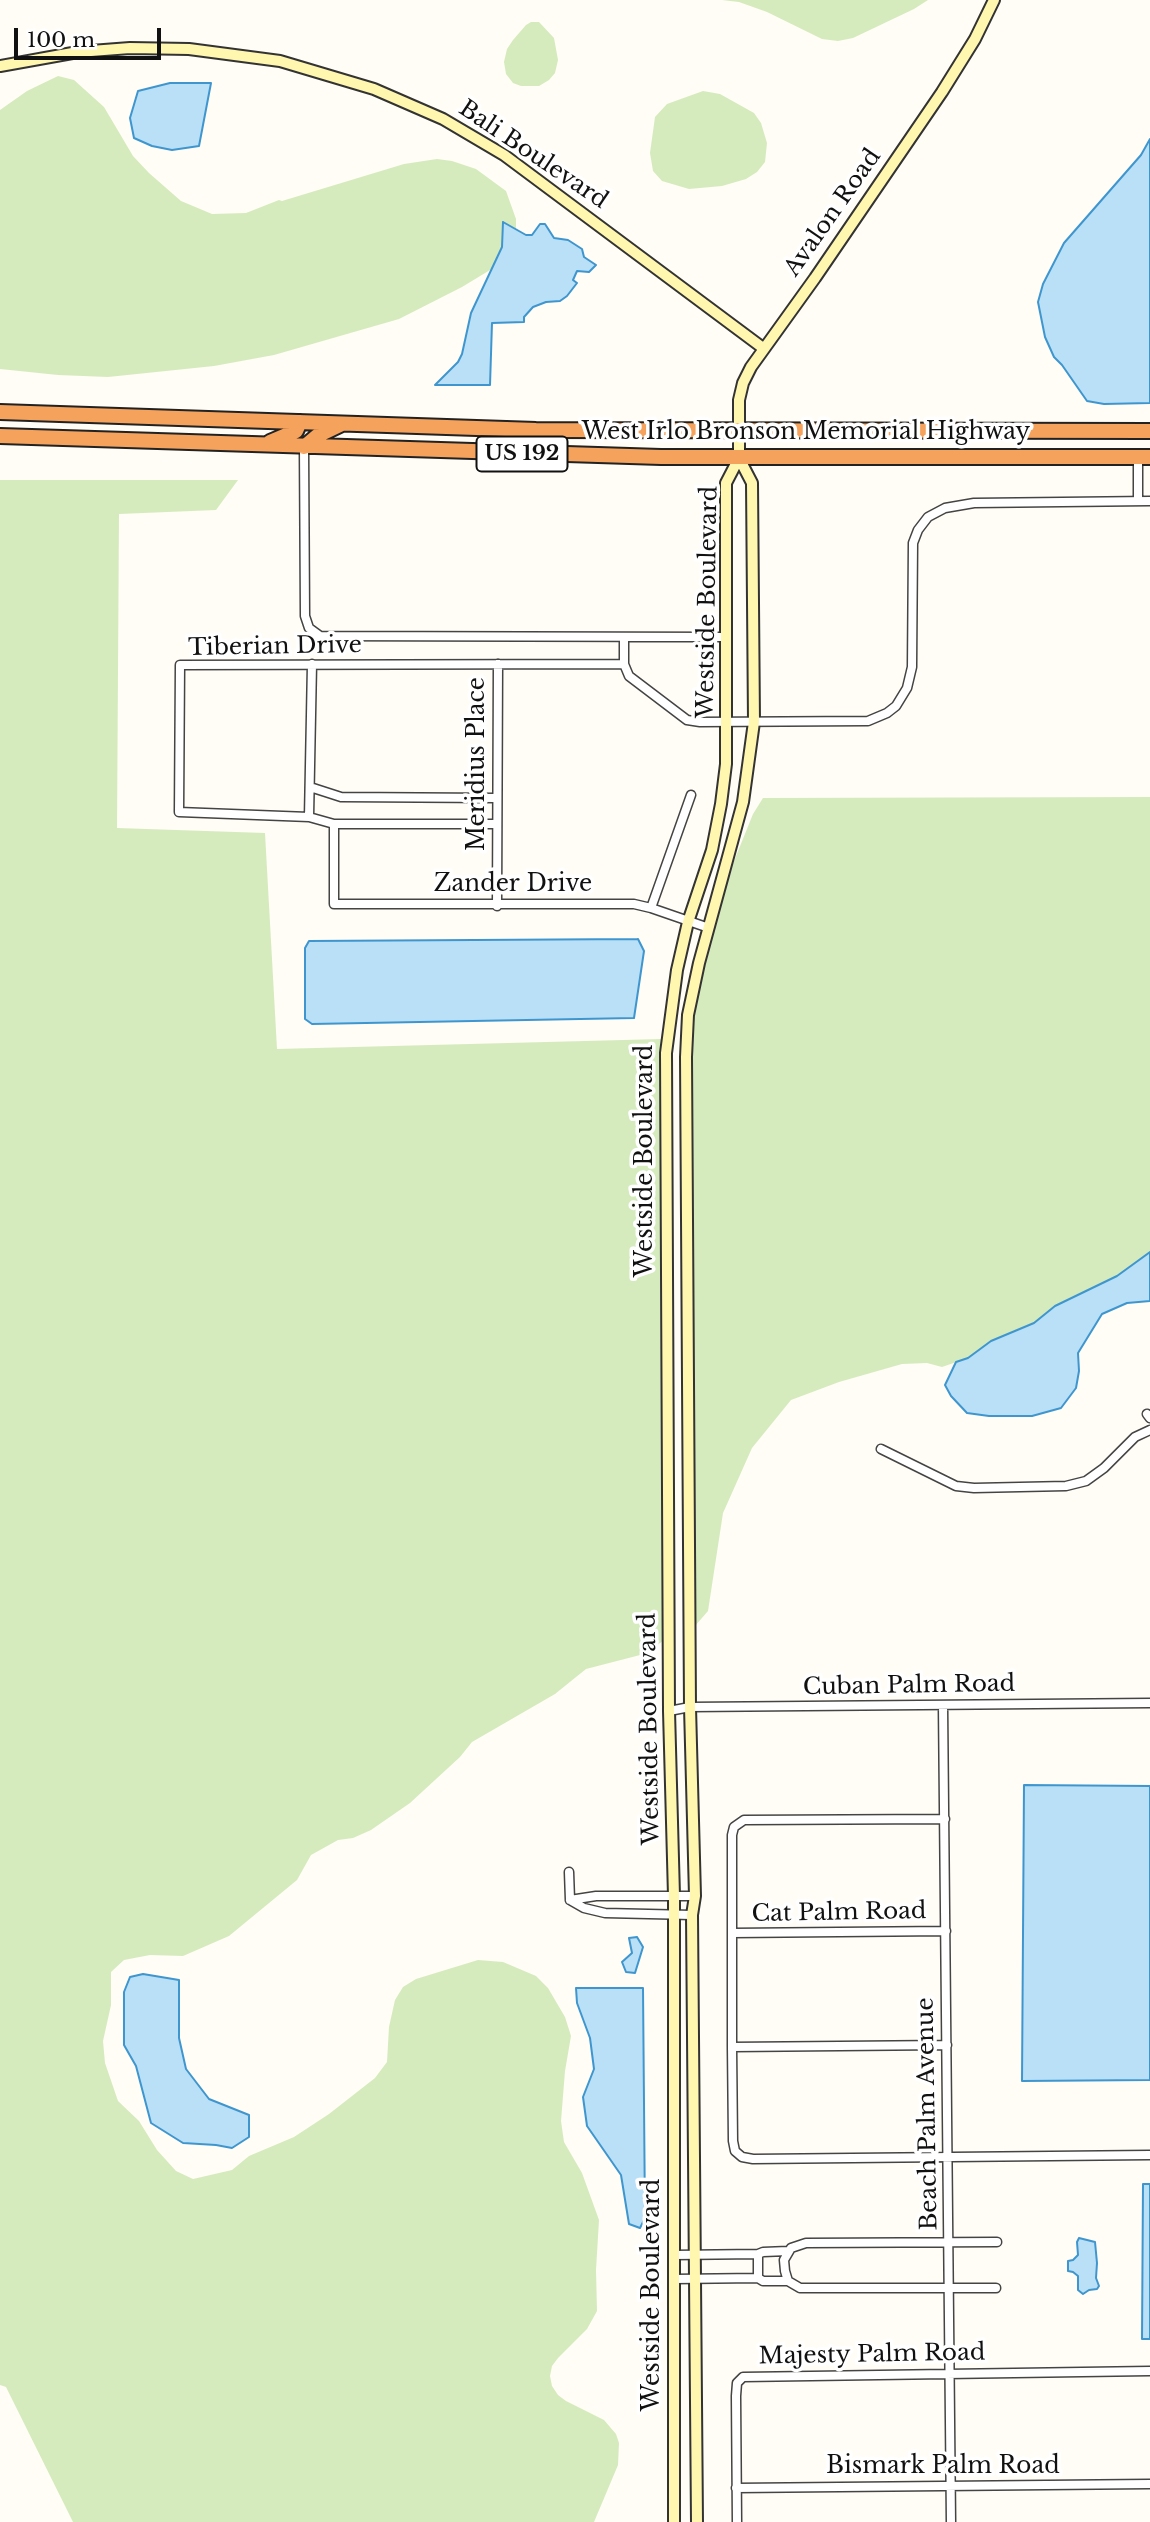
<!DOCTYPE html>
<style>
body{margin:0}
#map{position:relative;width:1150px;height:2522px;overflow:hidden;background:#fffdf5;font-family:"Libre Baskerville",serif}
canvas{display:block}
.scale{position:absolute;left:14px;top:28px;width:147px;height:32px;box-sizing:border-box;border:4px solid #111;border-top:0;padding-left:9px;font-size:21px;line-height:24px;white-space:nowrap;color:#111;-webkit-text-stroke:5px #fff;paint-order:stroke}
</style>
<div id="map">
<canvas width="1150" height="2522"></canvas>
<div class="scale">100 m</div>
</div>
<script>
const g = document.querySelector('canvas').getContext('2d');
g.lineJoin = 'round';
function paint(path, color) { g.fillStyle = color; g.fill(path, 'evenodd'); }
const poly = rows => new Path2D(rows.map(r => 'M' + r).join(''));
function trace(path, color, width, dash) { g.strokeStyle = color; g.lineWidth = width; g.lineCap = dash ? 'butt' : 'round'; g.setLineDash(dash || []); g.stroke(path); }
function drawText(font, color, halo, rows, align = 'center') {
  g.font = font + ' "Libre Baskerville",serif'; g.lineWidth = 7; g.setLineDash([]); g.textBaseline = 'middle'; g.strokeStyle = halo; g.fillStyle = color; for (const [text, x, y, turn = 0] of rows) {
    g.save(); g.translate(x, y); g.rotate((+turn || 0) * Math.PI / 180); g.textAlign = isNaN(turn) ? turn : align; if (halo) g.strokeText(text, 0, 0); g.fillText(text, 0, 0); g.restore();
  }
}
paint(poly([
 [722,0,928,0,914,9,853,38,838,41,822,39,767,12,739,2],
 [531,22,539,22,554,38,558,60,555,73,549,80,539,86,521,86,513,83,506,74,504,62,507,49,513,40,526,25],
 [58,76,74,80,104,107,133,156,149,173,181,201,212,214,246,213,279,200,282,201,404,164,437,159,452,161,476,169,506,191,516,219,516,239,495,267,462,287,399,319,274,355,214,366,108,377,58,375,0,369,0,110,27,91],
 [703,91,720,94,754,113,761,123,767,143,765,162,757,172,746,179,722,186,689,189,662,181,653,171,650,153,655,117,667,104],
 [0,480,238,480,216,510,119,514,117,828,265,833,277,1049,662,1039,660,1057,663,1641,644,1654,586,1669,555,1694,472,1742,460,1757,410,1803,371,1830,353,1838,338,1840,311,1855,297,1880,229,1936,183,1956,150,1955,124,1960,111,1972,111,2005,103,2041,105,2063,118,2101,139,2121,157,2150,176,2171,193,2179,232,2170,249,2156,294,2137,329,2114,375,2078,387,2062,389,2027,395,2000,403,1987,416,1979,478,1960,503,1962,536,1976,548,1988,565,2017,571,2036,565,2071,561,2121,564,2142,582,2173,599,2220,596,2270,597,2311,587,2329,558,2358,552,2366,550,2376,552,2386,558,2395,566,2401,604,2420,616,2434,619,2443,618,2465,594,2522,73,2522,6,2387,0,2385],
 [1150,797,1150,1252,1117,1276,1055,1306,1034,1323,991,1341,968,1358,942,1367,927,1363,902,1364,839,1382,791,1400,752,1448,723,1513,708,1611,695,1626,691,1058,694,1016,704,965,730,871,753,814,763,798]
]), '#d5ebbd');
const water = poly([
 [170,83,211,83,199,146,172,150,152,146,134,138,130,118,138,91,170,83],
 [1150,139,1150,403,1104,404,1087,401,1062,365,1054,357,1045,337,1038,302,1043,284,1064,243,1141,155,1150,139],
 [503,222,526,235,532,235,540,224,545,224,554,238,568,240,582,249,584,257,596,265,589,272,577,271,573,280,577,283,567,296,560,301,546,302,533,307,524,317,524,322,492,323,490,385,435,385,458,362,462,354,471,313,502,247,503,222],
 [638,939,644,951,634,1018,312,1024,305,1019,305,948,309,941,638,939],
 [1150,1252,1150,1301,1127,1303,1102,1314,1078,1353,1079,1371,1076,1388,1061,1408,1032,1416,989,1416,967,1413,951,1396,945,1385,956,1362,968,1358,991,1341,1034,1323,1055,1306,1117,1276,1150,1252],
 [1024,1785,1150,1786,1150,2080,1022,2081,1024,1785],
 [637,1937,643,1947,635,1973,626,1972,622,1962,632,1953,629,1938,637,1937],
 [143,1974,179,1980,179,2038,186,2069,209,2099,249,2115,249,2137,232,2148,216,2145,183,2143,151,2123,136,2066,124,2045,124,1992,130,1977,143,1974],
 [576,1988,643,1988,645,2218,640,2228,629,2224,621,2175,587,2126,583,2097,594,2069,590,2038,577,2003,576,1988],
 [1143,2184,1150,2184,1150,2339,1142,2339,1143,2184],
 [1079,2238,1095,2242,1097,2263,1096,2278,1099,2286,1097,2289,1089,2290,1083,2294,1078,2290,1078,2276,1073,2272,1068,2271,1068,2261,1073,2260,1078,2255,1077,2242,1079,2238]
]);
paint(water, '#b9e0f7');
trace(water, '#3f96cf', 2);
const street = poly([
 [304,447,305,616,309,628,320,636,727,637],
 [1138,457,1138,501],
 [624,637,624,664,629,676,687,720,700,722,868,721,887,713,896,706,907,688,912,667,913,543,918,530,928,517,945,508,974,503,1150,501],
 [310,787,341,797,496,798],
 [309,817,312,664],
 [334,824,334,904,634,904,651,908,691,795],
 [497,824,334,824,309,817,179,812,180,665,624,664],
 [497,906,498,664],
 [651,908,709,928],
 [1147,1414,1150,1418],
 [881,1449,956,1486,974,1488,1066,1486,1086,1481,1104,1468,1135,1437,1150,1430],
 [943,1705,951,2522],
 [669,1711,690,1707,1150,1703],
 [945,1819,744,1820,734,1827,732,1835,732,2047,733,2141,735,2151,742,2157,753,2159,1150,2155],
 [569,1872,570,1900],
 [570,1900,596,1896,695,1896],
 [570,1900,584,1908,605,1913,692,1915],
 [732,1933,946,1931],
 [732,2047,947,2045],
 [674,2255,758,2254,763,2252,788,2251],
 [758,2278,758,2254],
 [674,2279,758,2278,763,2281,788,2281],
 [996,2288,800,2288,788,2281,785,2271,784,2260,791,2248,806,2243,997,2242],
 [736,2488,1150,2484],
 [737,2522,736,2396,737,2383,743,2377,1150,2371]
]);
const secondary = poly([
 [0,66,78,52,130,48,189,49,280,61,374,89,443,119,504,155,763,348],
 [674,2522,674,1896,669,1711,666,1053,677,970,688,922,712,850,721,804,726,764,726,483,739,458,739,400,743,383,751,367,815,278,942,92,975,39,994,0],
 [697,2522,692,1915,695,1896,690,1707,686,1057,688,1015,699,963,743,802,754,722,752,483,739,458]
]);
const highway = poly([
 [0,412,536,430,1150,431],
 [0,436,661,457,1150,457],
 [270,442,296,431,300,422],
 [304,447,317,436,342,424]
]);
trace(street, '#444', 11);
trace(secondary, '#333', 14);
trace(highway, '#222', 18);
trace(street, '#fff', 8);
trace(secondary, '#fff6b0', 10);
trace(highway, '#f5a25d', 14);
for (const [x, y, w] of [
 [522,454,91]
]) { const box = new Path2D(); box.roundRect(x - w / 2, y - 17.5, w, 35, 5); g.fillStyle = '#fff'; g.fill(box); trace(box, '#111', 2); }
drawText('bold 21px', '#111', null, [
 ["US 192",522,454]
]);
drawText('23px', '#111', '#fff', [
 ["Bali Boulevard",533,155,34],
 ["Avalon Road",833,213,-55],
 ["West Irlo Bronson Memorial Highway",806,433],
 ["Westside Boulevard",708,602,-89],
 ["Tiberian Drive",275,647,-1],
 ["Meridius Place",478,764,-90],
 ["Zander Drive",513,885],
 ["Westside Boulevard",646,1161,-90],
 ["Cuban Palm Road",909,1686,-1],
 ["Westside Boulevard",650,1729,-91],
 ["Cat Palm Road",839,1913,-1],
 ["Beach Palm Avenue",928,2114,-91],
 ["Westside Boulevard",653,2295,-90],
 ["Majesty Palm Road",872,2355,-1],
 ["Bismark Palm Road",943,2467]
]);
</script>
